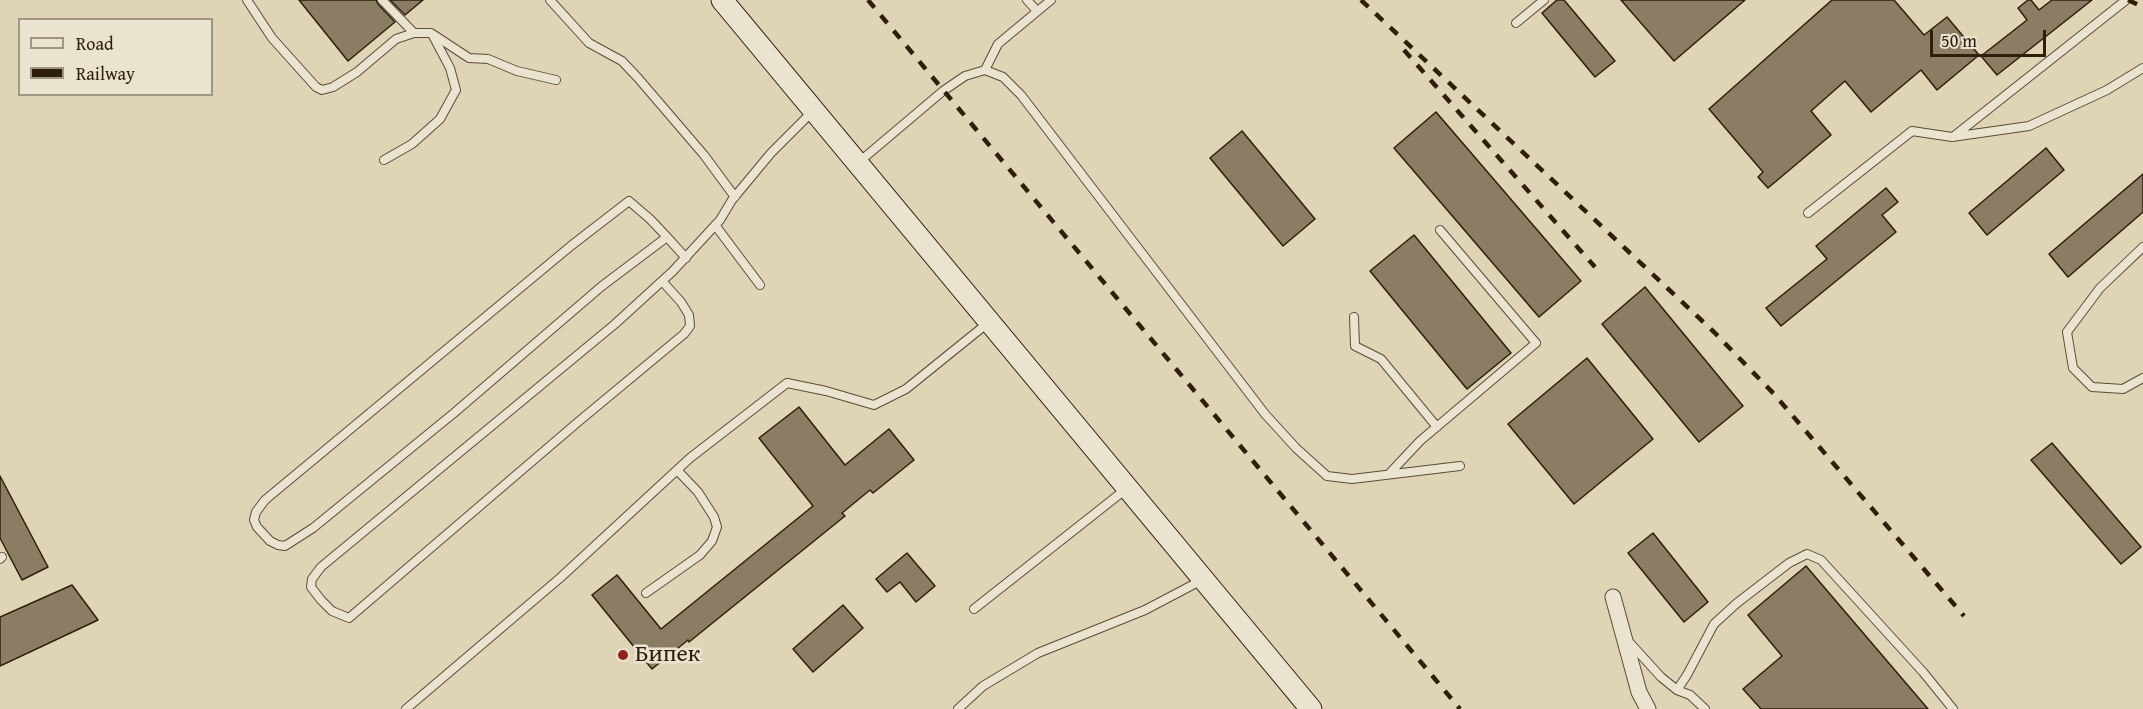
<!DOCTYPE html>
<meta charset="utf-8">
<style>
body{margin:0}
#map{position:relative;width:2143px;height:709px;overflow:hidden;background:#dfd4b6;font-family:"Gentium Book Plus",serif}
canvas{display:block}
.legend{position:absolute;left:18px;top:18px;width:195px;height:78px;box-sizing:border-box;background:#eae3d0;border:2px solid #9e9582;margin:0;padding:8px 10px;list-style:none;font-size:18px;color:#2d1f0c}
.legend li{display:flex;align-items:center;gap:12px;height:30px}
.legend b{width:30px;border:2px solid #9e9582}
.scale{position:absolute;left:1930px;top:30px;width:116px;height:27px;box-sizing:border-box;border:3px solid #2d1f0c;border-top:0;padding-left:8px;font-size:18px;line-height:21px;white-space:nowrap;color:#2d1f0c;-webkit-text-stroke:4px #eae3d0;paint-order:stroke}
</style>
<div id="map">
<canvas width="2143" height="709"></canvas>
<ul class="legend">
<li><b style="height:8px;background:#eae3d0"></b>Road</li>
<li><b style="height:8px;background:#2d1f0c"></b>Railway</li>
</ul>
<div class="scale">50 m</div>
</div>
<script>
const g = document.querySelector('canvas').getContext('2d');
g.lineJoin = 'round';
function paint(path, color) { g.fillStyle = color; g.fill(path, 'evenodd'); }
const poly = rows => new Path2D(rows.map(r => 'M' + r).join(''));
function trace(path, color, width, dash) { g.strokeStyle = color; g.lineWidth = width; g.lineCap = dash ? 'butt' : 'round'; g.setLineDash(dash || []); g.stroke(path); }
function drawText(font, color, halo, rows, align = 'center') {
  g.font = font + ' "Gentium Book Plus",serif'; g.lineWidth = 5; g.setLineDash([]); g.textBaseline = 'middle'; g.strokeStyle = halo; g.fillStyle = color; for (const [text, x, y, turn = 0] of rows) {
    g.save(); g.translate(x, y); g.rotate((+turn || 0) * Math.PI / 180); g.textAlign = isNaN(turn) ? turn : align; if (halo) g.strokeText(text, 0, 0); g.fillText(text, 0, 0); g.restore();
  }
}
const building = poly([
 [299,0,376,0,378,4,395,22,348,61,299,0],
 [390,0,423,0,405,15,390,0],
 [1557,0,1564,0,1615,61,1595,77,1542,13,1557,0],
 [1621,0,1745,0,1674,61,1621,0],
 [1832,0,1894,0,1924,35,1947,17,1979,55,1937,90,1921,70,1871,112,1845,81,1811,111,1831,135,1768,188,1758,177,1763,172,1709,109,1832,0],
 [2028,0,2031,0,2039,10,2052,0,2092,0,1997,75,1981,56,2027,20,2018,8,2028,0],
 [1436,112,1581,281,1539,317,1394,148,1436,112],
 [1242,131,1315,219,1283,246,1210,158,1242,131],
 [2046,148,2064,170,1987,235,1969,213,2046,148],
 [2143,174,2143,212,2068,277,2049,254,2143,174],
 [1886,188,1898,202,1882,215,1896,232,1781,326,1766,308,1827,259,1816,246,1886,188],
 [1414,235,1511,353,1467,389,1370,271,1414,235],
 [1645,287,1743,406,1699,442,1602,324,1645,287],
 [1587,358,1653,439,1574,504,1508,424,1587,358],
 [799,407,845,465,889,429,914,460,873,493,870,490,842,513,845,516,689,642,688,640,652,669,592,595,617,575,661,629,813,506,759,438,799,407],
 [2052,443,2141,547,2121,564,2031,460,2052,443],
 [0,476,48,567,22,580,0,538,0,476],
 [1653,533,1708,602,1684,622,1628,553,1653,533],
 [907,553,935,586,916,602,900,582,887,592,876,579,907,553],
 [1806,566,1928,709,1761,709,1743,689,1782,656,1748,615,1806,566],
 [72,585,98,620,0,666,0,617,72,585],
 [843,605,863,628,813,672,793,649,843,605]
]);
paint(building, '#8a7d64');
trace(building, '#2d1f0c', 1.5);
const service = poly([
 [247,0,272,38,316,87,322,90,333,87,357,72,396,39,414,33,431,33,469,58,488,59,517,71,556,80],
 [382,0,414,33],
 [550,0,589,43,622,61,638,78,704,155,735,197],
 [1027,0,1037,11],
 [1516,23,1544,0],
 [985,70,998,44,1051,0],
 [1953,137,2126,0],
 [384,160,412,144,440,119,456,90,450,68,432,34],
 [859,162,943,91,965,76,985,70,1003,77,1021,95,1265,414,1296,448,1327,476,1352,479,1460,466],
 [1808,213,1912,131,1952,137,2029,126,2107,90,2143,68],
 [715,225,760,285],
 [667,237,602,286,454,413,313,528,285,546,278,545,270,541,257,527,254,520,256,512,265,500,572,245,629,201,650,219,667,237,686,258],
 [2143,247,2100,288,2067,332,2073,368,2092,387,2123,389,2143,378],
 [662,281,681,302,689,315,690,326,684,334,578,422,349,618,332,611,321,600,311,587,312,579,321,567,615,324,673,271,720,220,732,200,771,153,813,111],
 [1354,317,1355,346,1381,359,1437,427],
 [1389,474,1420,441,1536,343,1440,230],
 [0,559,2,557],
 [646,593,700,555,712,541,717,527,714,517,698,492,677,470],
 [974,609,1126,489],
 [1630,643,1661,677,1677,690,1690,695,1705,709],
 [1677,690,1687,675,1714,624,1737,603,1789,563,1807,554,1821,560,1923,672,1953,709],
 [406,709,560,578,690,458,787,383,826,391,874,405,906,389,989,322],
 [958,709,983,686,1038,653,1145,610,1202,580]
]);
const minor = poly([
 [1613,597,1639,692,1648,709]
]);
const secondary = poly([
 [722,0,1311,709]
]);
trace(service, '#5a4c36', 10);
trace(minor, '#5a4c36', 17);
trace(secondary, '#2d1f0c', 23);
trace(service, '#eae3d0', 8);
trace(minor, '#eae3d0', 15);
trace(secondary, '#eae3d0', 21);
trace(poly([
 [868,0,1460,709],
 [1361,0,1714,332,1774,394,1964,616],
 [2128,0,2143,7],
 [1404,50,1595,267]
]), '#2d1f0c', 4.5, [10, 10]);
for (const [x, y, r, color] of [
 [623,655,6,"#8f2418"]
]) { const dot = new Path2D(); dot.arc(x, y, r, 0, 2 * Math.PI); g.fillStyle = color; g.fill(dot); trace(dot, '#eae3d0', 2); }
drawText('24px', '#2d1f0c', '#eae3d0', [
 ["Бипек",635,655]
], 'left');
</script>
